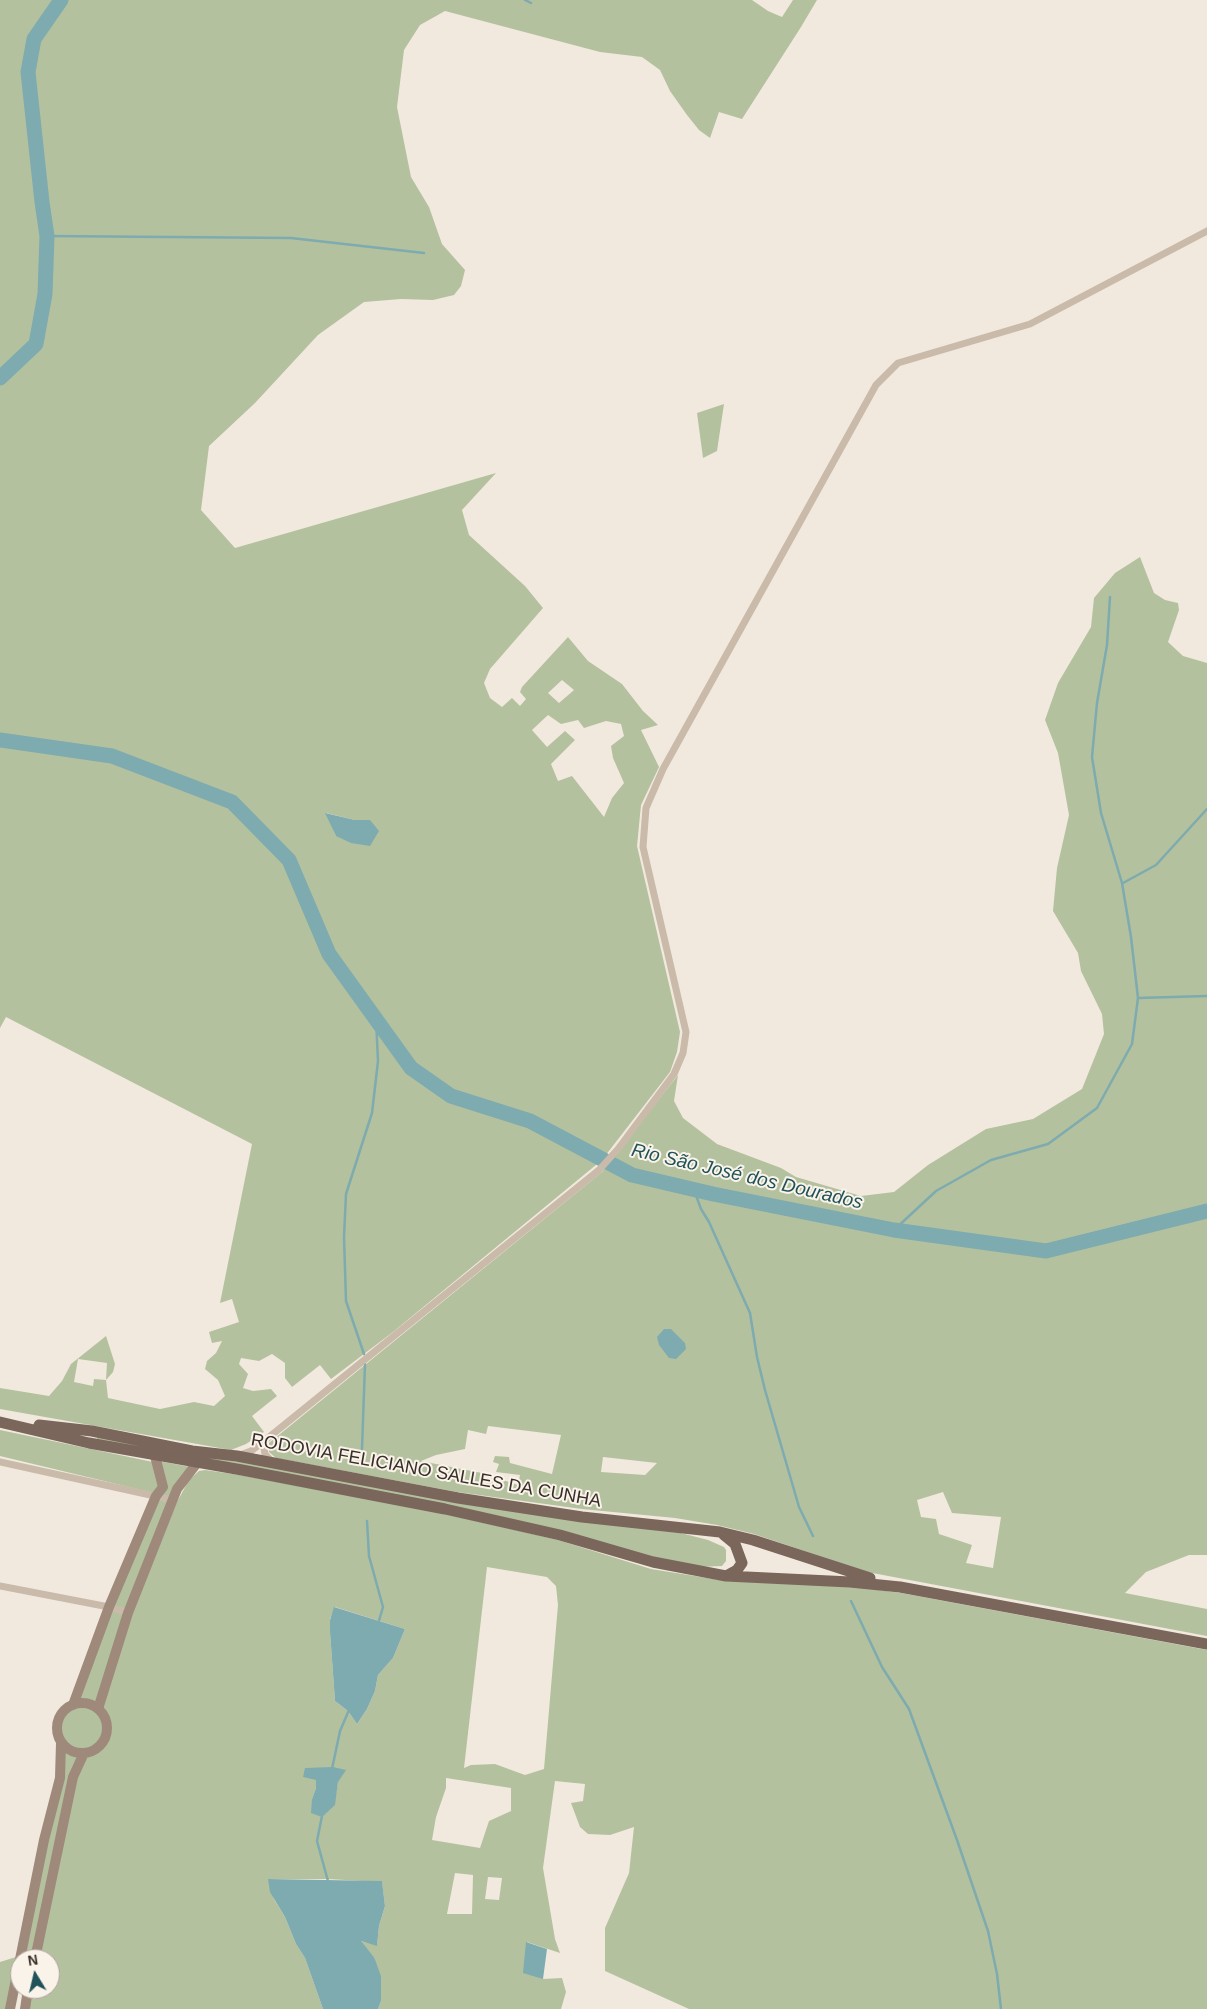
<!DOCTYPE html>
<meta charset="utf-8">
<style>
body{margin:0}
#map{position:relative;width:1207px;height:2009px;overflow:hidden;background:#f2e9de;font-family:Arial,sans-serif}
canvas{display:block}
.north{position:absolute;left:10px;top:1949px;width:50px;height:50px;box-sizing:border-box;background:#faf3ea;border:1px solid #aca49d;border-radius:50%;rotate:351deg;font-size:14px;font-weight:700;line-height:20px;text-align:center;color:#382e29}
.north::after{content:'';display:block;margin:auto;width:18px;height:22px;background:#1f5359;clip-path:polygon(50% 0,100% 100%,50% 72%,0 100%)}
</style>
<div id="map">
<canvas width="1207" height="2009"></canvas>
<div class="north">N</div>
</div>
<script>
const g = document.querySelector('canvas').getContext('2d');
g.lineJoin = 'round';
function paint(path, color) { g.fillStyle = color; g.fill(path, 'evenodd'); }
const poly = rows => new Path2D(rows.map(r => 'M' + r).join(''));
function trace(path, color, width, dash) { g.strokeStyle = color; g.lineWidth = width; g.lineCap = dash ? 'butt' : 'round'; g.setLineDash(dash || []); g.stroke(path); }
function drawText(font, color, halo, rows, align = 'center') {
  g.font = font + ' Arial,sans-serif'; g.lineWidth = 4; g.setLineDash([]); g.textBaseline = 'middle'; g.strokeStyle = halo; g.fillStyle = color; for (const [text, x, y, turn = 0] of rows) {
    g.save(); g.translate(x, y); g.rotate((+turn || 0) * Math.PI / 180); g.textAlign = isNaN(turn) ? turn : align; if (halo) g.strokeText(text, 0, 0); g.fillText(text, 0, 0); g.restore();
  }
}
paint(poly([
 [0,0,752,0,768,11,782,17,793,0,817,0,801,27,742,119,719,112,710,138,699,130,687,115,670,91,660,70,642,57,600,52,445,11,420,25,404,50,397,107,411,177,429,207,442,244,465,270,461,286,454,295,433,300,401,299,364,302,318,335,255,403,209,446,201,510,235,548,496,473,462,510,469,535,525,586,543,608,490,669,484,683,490,698,502,707,512,698,520,706,526,699,520,692,522,687,568,637,588,661,622,684,643,711,658,725,641,730,659,767,641,805,637,846,680,1032,677,1052,670,1072,602,1160,393,1332,331,1379,320,1365,292,1387,285,1378,285,1363,272,1354,259,1361,241,1358,239,1364,248,1374,243,1388,253,1391,271,1389,277,1396,252,1416,264,1432,246,1444,231,1450,0,1409,0,1388,49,1396,62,1381,71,1364,106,1336,115,1364,113,1372,106,1380,108,1398,160,1409,194,1402,214,1406,225,1396,218,1380,205,1369,207,1361,216,1353,222,1341,212,1343,209,1332,239,1322,232,1299,220,1303,252,1144,6,1017,0,1028],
 [562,680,574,690,559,703,548,693],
 [548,715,561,724,578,720,584,728,606,721,621,724,624,736,611,746,613,758,624,783,612,798,604,817,572,776,558,781,551,764,575,740,565,731,547,747,532,730],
 [326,813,355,820,370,820,336,836],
 [78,1359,107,1363,106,1380,94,1379,93,1386,74,1382],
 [724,404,717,451,703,458,697,413],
 [1140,557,1154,593,1165,600,1178,603,1179,610,1168,642,1183,656,1207,663,1207,1555,1189,1555,1146,1572,1125,1593,1207,1609,1207,1636,867,1572,754,1534,717,1525,675,1518,582,1509,457,1492,276,1458,269,1452,269,1443,602,1172,678,1075,674,1101,683,1118,717,1144,781,1168,796,1177,861,1196,894,1192,928,1165,986,1129,1033,1119,1082,1089,1104,1034,1102,1014,1081,971,1078,953,1053,911,1057,868,1069,815,1058,753,1045,720,1058,683,1091,627,1094,598,1115,573],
 [488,1426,561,1435,552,1474,510,1463,509,1457,495,1456,493,1462,499,1464,496,1472,520,1475,518,1485,482,1473,421,1461,436,1455,465,1449,468,1430,486,1434],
 [603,1457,657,1463,645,1475,601,1472],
 [943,1492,952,1513,1001,1517,993,1568,966,1563,972,1545,939,1534,936,1519,921,1517,917,1500],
 [0,1430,153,1462,160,1488,154,1493,0,1456],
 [97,1436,673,1531,708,1540,724,1547,726,1550,726,1561,722,1566,698,1567,97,1439],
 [158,1461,191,1467,173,1498,160,1495],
 [205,1470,240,1475,447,1514,558,1540,651,1569,726,1581,849,1586,901,1593,1207,1650,1207,2009,689,2009,605,1971,605,1928,629,1873,634,1827,610,1835,588,1834,580,1827,571,1803,583,1801,585,1784,555,1781,543,1868,555,1939,560,1953,527,1942,543,1979,562,1978,566,1992,561,2009,378,2009,381,2001,374,1957,360,1941,377,1945,379,1926,385,1906,382,1882,327,1879,269,1879,274,1899,285,1917,296,1944,305,1958,323,2009,27,2009,31,1989,50,1989,50,1959,37,1959,76,1777,86,1755,97,1751,107,1738,108,1722,100,1708,132,1614,177,1502,189,1480,199,1471],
 [487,1567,547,1577,556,1586,558,1605,544,1769,525,1775,495,1764,471,1765,464,1768],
 [335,1607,405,1629,393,1658,378,1675,375,1691,367,1709,357,1724,348,1711,335,1701,330,1632,330,1619],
 [446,1778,511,1788,511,1811,489,1821,480,1848,432,1840,436,1817,446,1788],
 [316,1780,338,1782,334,1805,312,1799,316,1788],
 [455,1873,473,1875,472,1914,447,1914],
 [488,1877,502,1878,499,1900,485,1899],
 [156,1500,168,1502,128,1609,112,1606],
 [109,1610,124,1613,96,1702,78,1701],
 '59 1728a23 23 0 1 1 46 0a23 23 0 1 1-46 0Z',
 [65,1750,81,1755,33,1959,21,1959],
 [16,1957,6,2009,0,2009,0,1962]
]), '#b4c19e');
paint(poly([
 [325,813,355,820,370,820,379,831,370,846,351,843,336,836],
 [664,1329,671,1329,685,1343,686,1349,676,1359,669,1358,659,1345,657,1337],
 [334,1607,405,1629,393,1658,378,1675,375,1691,367,1709,357,1724,348,1711,335,1701,330,1632,330,1620],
 [333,1767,346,1770,338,1782,335,1805,322,1817,311,1813,312,1799,316,1788,316,1780,303,1777,305,1768],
 [268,1879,382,1881,385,1906,379,1926,377,1946,361,1941,374,1957,381,1976,381,2001,378,2009,323,2009,305,1958,296,1944,285,1917,270,1892],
 [526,1942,547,1949,543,1979,523,1973]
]), '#7dabaf');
trace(poly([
 [525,0,531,3],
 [47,236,291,238,424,253],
 [1123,883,1156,865,1207,809],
 [1138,998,1207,996],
 [694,1190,701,1209,709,1222,750,1313,757,1357,765,1390,799,1507,813,1536],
 [894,1230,936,1191,991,1160,1048,1144,1097,1108,1132,1044,1138,998,1131,937,1122,883,1101,813,1092,757,1097,703,1107,645,1110,597],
 [364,1354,346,1301,344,1237,346,1194,372,1113,378,1061,376,1019],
 [362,1449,365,1364],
 [367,1521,369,1556,383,1607,378,1624],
 [851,1601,882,1667,909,1709,957,1840,988,1931,997,1974,1001,2009],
 [332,1769,340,1731,349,1710],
 [322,1816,317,1841,328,1881]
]), '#7dabaf', 2.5);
trace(poly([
 [0,378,36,344,45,294,47,236,42,202,28,72,34,39,61,0],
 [0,740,112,756,232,802,289,860,329,954,411,1068,451,1096,530,1121,632,1175,713,1194,894,1230,1046,1251,1207,1211]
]), '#7dabaf', 15);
trace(poly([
 [263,1442,265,1454,273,1463],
 [240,1455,251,1451,263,1442,599,1170,618,1149,674,1074,683,1053,686,1032,643,847,646,808,663,769,876,385,898,363,1030,324,1207,231],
 [0,1462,173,1500],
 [0,1586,109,1607,128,1613]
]), '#cabaaa', 7);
trace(poly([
 '57 1728a25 25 0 1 1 50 0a25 25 0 1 1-50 0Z',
 [73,1705,109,1607,156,1496,163,1487,155,1456],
 [98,1709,128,1613,177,1489,197,1463],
 [35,1959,73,1777,84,1753],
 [10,2009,44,1840,60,1778,61,1743],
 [25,2009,28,1989]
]), '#9e897b', 10);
trace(poly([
 [0,1422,89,1443,242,1470,445,1509,560,1535,653,1562,726,1576,850,1582,900,1587,1207,1644],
 [39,1425,92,1431,192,1451,237,1456,458,1498,582,1517,720,1532,753,1540,870,1578],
 [724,1535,735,1544,742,1563,737,1570,726,1576]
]), '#7a665b', 11);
drawText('18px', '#382e29', '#faf3ea', [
 ["RODOVIA FELICIANO SALLES DA CUNHA",426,1471,10]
]);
drawText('italic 19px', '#1f5359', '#faf3ea', [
 ["Rio São José dos Dourados",747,1177,13]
]);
</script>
